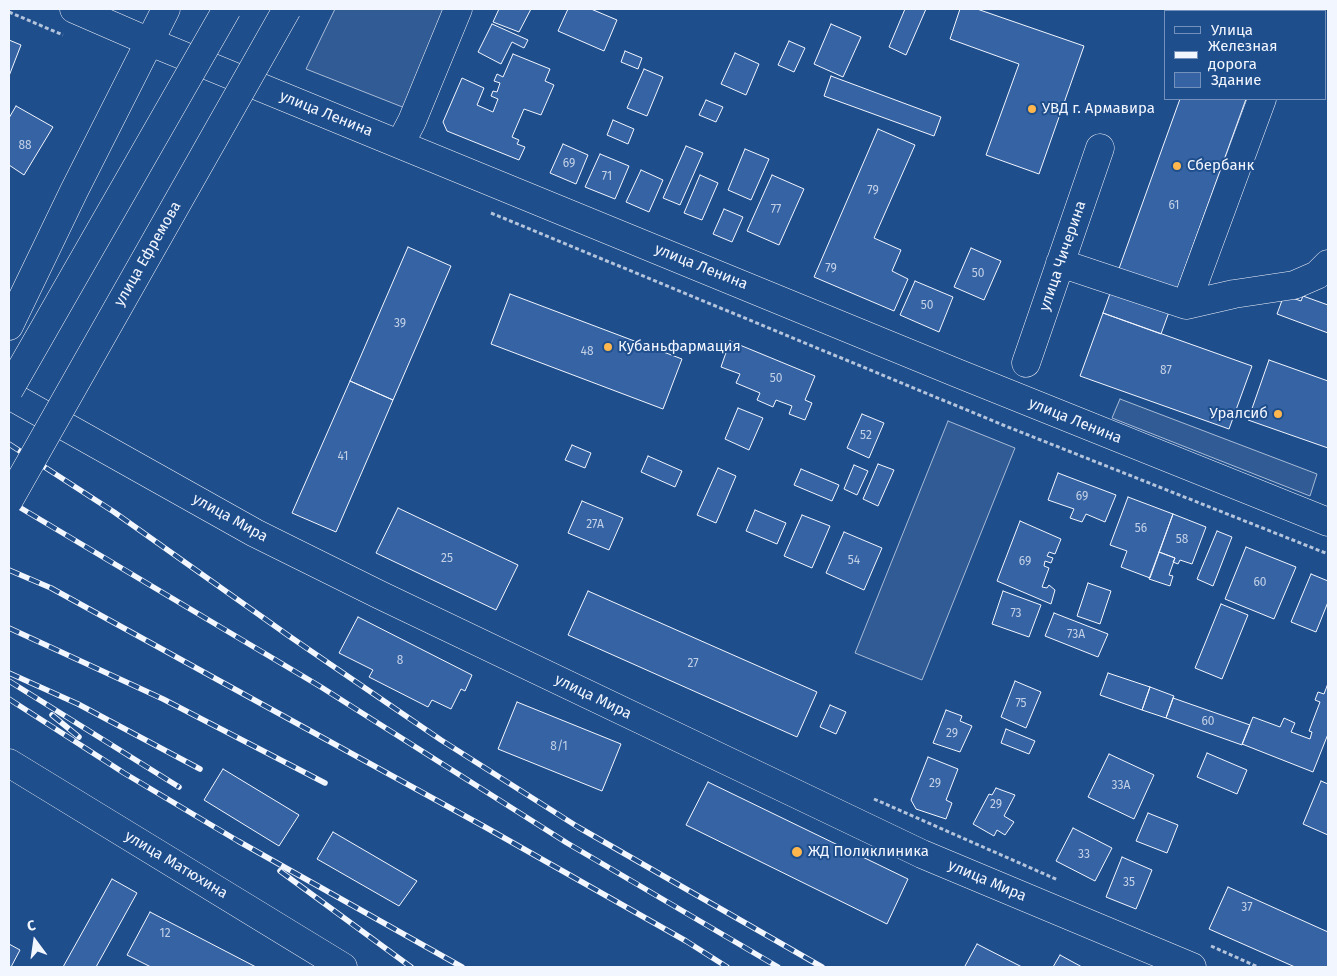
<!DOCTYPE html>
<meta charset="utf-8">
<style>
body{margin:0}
#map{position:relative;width:1337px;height:976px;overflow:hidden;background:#1f4e8c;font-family:"Fira Sans",sans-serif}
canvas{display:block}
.frame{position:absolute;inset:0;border:10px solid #f2f6ff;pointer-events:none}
.legend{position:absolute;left:1164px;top:10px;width:162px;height:90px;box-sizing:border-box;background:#1f4e8c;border:1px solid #7391ba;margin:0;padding:6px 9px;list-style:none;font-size:15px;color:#f2f6ff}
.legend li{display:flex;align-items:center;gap:10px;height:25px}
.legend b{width:25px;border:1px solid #7391ba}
.north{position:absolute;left:10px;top:916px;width:50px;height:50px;-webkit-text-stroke:4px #1f4e8c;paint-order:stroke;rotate:346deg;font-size:14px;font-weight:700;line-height:20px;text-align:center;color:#f2f6ff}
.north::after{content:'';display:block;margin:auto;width:18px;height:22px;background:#f2f6ff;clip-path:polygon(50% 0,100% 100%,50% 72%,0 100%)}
</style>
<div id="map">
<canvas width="1337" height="976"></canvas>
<div class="frame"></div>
<ul class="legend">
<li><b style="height:6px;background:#1f4e8c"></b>Улица</li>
<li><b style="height:6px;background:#f2f6ff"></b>Железная дорога</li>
<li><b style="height:14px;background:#3563a3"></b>Здание</li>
</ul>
<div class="north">С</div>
</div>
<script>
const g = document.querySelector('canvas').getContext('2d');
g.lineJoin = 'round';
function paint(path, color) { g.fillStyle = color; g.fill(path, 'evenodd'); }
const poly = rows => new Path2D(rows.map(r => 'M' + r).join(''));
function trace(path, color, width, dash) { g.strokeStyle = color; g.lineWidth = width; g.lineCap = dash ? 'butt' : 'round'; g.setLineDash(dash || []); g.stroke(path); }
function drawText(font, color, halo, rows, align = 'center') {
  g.font = font + ' "Fira Sans",sans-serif'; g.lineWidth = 4; g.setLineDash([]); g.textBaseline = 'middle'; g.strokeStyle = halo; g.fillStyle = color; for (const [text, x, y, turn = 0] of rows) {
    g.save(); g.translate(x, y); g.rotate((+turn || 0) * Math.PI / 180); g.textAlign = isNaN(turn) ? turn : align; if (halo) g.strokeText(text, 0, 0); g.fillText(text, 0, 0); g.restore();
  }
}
const built = poly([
 [335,9,446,9,405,108,306,69,335,9],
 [1120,399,1317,474,1310,496,1112,418,1120,399],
 [948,421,1015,448,922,680,855,653,948,421]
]);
paint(built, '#305b95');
trace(built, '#a8bbd7', 1);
const building = poly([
 [499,9,531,9,519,32,493,22,499,9],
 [568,9,591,9,617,20,604,51,558,31,568,9],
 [905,9,926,9,906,55,889,47,905,9],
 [960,9,977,9,1084,46,1039,174,986,155,1019,64,950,39,960,9],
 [1213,9,1278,9,1278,11,1212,11,1213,9],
 [492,24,528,40,524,48,512,42,501,64,478,52,492,24],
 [831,24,861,37,843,77,814,64,831,24],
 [9,40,21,45,9,76,9,40],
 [789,41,805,48,794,72,778,65,789,41],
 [625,51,642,58,638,69,621,62,625,51],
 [735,53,759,64,746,95,721,84,735,53],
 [513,54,550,69,545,81,554,85,541,115,524,109,512,137,519,140,517,144,525,147,519,160,447,131,443,122,462,78,484,88,477,105,493,112,498,99,491,96,493,91,497,92,500,83,494,81,497,74,503,77,513,54],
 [644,69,663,77,647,116,627,108,644,69],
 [831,76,941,117,934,136,824,96,831,76],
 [1180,99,1246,99,1161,334,1103,313,1180,99],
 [706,100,723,107,716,122,699,115,706,100],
 [16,106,53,127,24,175,9,165,9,118,16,106],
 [613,120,634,129,628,144,607,135,613,120],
 [878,129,915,145,874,238,901,250,892,271,908,279,894,311,814,277,878,129],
 [563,144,588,155,576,184,550,173,563,144],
 [686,146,703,153,680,205,663,198,686,146],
 [745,149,769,159,751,200,728,190,745,149],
 [600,154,629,166,615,199,585,187,600,154],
 [641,170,663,180,649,212,626,202,641,170],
 [700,175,718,183,702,220,684,213,700,175],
 [772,175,804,189,779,245,747,231,772,175],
 [724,209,743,217,732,242,713,234,724,209],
 [408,247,451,266,393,400,350,381,408,247],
 [971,248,1001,261,984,300,954,287,971,248],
 [915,281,953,297,939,332,900,315,915,281],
 [510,294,682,359,663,409,491,344,510,294],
 [1284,295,1301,301,1303,296,1328,305,1328,333,1277,314,1284,295],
 [1103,313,1252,366,1229,429,1080,376,1103,313],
 [730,341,815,376,805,400,812,403,805,420,789,414,792,406,776,400,773,407,757,400,760,393,736,383,740,374,721,367,730,341],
 [1269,360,1328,381,1328,448,1248,420,1269,360],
 [350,381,393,400,336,532,292,513,350,381],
 [738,408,763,418,749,450,725,439,738,408],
 [862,414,884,423,869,458,847,448,862,414],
 [572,445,591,453,585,468,565,460,572,445],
 [648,456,682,471,675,487,641,472,648,456],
 [878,464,894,470,878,506,863,499,878,464],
 [854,465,868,471,857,495,844,489,854,465],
 [718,468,736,476,716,523,697,515,718,468],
 [801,469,839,485,832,501,794,485,801,469],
 [1058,473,1116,495,1105,522,1086,514,1082,522,1070,518,1074,509,1048,500,1058,473],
 [1128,497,1173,514,1150,578,1121,567,1127,551,1110,545,1128,497],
 [582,501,623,518,609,550,568,533,582,501],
 [398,508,518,565,496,610,376,553,398,508],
 [755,510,786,523,777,544,746,531,755,510],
 [1173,514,1206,527,1192,564,1180,560,1178,564,1173,562,1175,558,1159,552,1173,514],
 [802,515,830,526,812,568,784,556,802,515],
 [1020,521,1061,539,1055,554,1049,552,1047,556,1053,558,1051,563,1045,561,1044,566,1049,568,1042,587,1047,588,1049,585,1055,590,1051,604,997,581,1020,521],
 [1217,531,1232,537,1213,586,1197,579,1217,531],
 [844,532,882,548,864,590,826,573,844,532],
 [1246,547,1296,567,1274,619,1225,599,1246,547],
 [1159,552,1175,558,1169,575,1173,576,1170,586,1149,579,1159,552],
 [1311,574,1328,581,1328,602,1316,632,1291,622,1311,574],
 [1088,583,1111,591,1100,624,1077,616,1088,583],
 [588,591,817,692,797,737,568,635,588,591],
 [1003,591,1041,605,1029,637,992,624,1003,591],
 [1221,604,1248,615,1222,679,1195,668,1221,604],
 [1054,613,1108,634,1098,657,1045,636,1054,613],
 [358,617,472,675,465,691,461,689,451,709,432,700,428,707,369,677,373,670,339,653,358,617],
 [1108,673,1150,687,1142,710,1100,695,1108,673],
 [1015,681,1041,692,1026,728,1001,717,1015,681],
 [1327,686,1328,687,1328,734,1313,772,1242,744,1253,717,1280,727,1284,718,1295,723,1291,732,1310,739,1312,732,1309,731,1320,702,1315,700,1318,692,1324,694,1327,686],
 [1150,687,1174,696,1166,718,1142,710,1150,687],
 [1173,698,1250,725,1242,745,1166,718,1173,698],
 [517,702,621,744,602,791,498,749,517,702],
 [830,705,846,712,836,734,820,727,830,705],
 [946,710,962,716,960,721,972,726,960,752,933,743,946,710],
 [1006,729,1035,741,1029,754,1001,743,1006,729],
 [1207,753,1247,770,1237,794,1197,777,1207,753],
 [1109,754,1154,775,1134,819,1088,797,1109,754],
 [928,757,958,769,946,800,952,803,946,819,916,809,911,800,928,757],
 [223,769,299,815,279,846,204,800,223,769],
 [1321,781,1328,784,1328,835,1303,824,1321,781],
 [708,782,908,879,887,924,686,825,708,782],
 [996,788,1015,795,1004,816,1014,822,1005,835,997,830,994,836,973,824,989,794,992,795,996,788],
 [1148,813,1178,825,1167,853,1136,841,1148,813],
 [1073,828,1112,848,1095,881,1056,861,1073,828],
 [333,832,417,881,399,906,317,859,333,832],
 [1122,857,1152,870,1136,909,1106,897,1122,857],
 [112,879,137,893,96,967,63,967,112,879],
 [1228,887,1328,932,1328,967,1295,967,1209,929,1228,887],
 [150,912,256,967,151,967,127,955,150,912],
 [9,944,20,950,11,967,9,967,9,944],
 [977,944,1022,967,968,967,965,966,977,944],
 [1060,955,1082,967,1053,967,1060,955]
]);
paint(building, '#3563a3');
trace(building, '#f2f6ff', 1);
const minor = poly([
 [74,9,150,42,957,373,1328,522],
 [1293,11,1294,9],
 [400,144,412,121,458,9],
 [1060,263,1186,305,1262,99],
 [1186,305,1234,294,1294,285,1317,275,1328,264],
 [9,326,74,191,166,9],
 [1026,363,1100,148],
 [9,395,255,533,380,595,922,854,1192,967],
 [9,763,343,967]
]);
trace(minor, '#f2f6ff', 29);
trace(poly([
 [9,12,63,35],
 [491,213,1003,425,1328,554],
 [874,799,1058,880],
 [1211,946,1258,967]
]), '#b3c4dc', 3, [4, 2.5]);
trace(minor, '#1f4e8c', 28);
const rail = poly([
 [9,444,114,512,289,636,441,740,578,827,822,967],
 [9,501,321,687,567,843,778,967],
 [9,570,51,588,485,827,686,941,727,967],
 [9,628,163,699,325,783],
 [9,673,78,704,200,769],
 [9,681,179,787],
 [9,699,124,773,238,841,462,967],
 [52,715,79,737],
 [280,871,411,967]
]);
trace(rail, '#f2f6ff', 5.5);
trace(rail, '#1f4e8c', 4, [11]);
const majorBridge = poly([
 [9,390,227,9],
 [9,500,287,9]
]);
trace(majorBridge, '#f2f6ff', 29, []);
trace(majorBridge, '#1f4e8c', 28);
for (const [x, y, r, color] of [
 [1032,109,5,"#ffb74d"],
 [1177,166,5,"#ffb74d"],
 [608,347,5,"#ffb74d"],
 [1278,414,5,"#ffb74d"],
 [797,852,6,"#ffb74d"]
]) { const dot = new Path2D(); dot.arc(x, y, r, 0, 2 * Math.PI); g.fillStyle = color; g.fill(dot); trace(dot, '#1f4e8c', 2); }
drawText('12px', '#c3d1e8', null, [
 ["88",25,146],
 ["69",569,164],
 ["71",607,177],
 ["79",873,191],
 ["61",1174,206],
 ["77",776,210],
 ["79",831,269],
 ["50",978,274],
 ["50",927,306],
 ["39",400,324],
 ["48",587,352],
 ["87",1166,371],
 ["50",776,379],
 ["52",866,436],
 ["41",343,457],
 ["69",1082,497],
 ["27А",595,525],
 ["56",1141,529],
 ["58",1182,540],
 ["25",447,559],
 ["54",854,561],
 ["69",1025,562],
 ["60",1260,583],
 ["73",1016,614],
 ["73А",1076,635],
 ["8",400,661],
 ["27",693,664],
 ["75",1021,704],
 ["60",1208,722],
 ["29",952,734],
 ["8/1",559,747],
 ["29",935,784],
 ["33А",1121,786],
 ["29",996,805],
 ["33",1084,855],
 ["35",1129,883],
 ["37",1247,908],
 ["12",165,934]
]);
drawText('15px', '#f2f6ff', '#1f4e8c', [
 ["УВД г. Армавира",1042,109],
 ["Сбербанк",1187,166],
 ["Кубаньфармация",618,347],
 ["Уралсиб",1268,414,"right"],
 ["ЖД Поликлиника",808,852]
], 'left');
drawText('15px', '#f2f6ff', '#1f4e8c', [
 ["улица Ленина",326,114,22],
 ["улица Ефремова",148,254,-60],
 ["улица Чичерина",1063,256,-71],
 ["улица Ленина",701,267,22],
 ["улица Ленина",1075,421,22],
 ["улица Мира",230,518,29],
 ["улица Мира",593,697,26],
 ["улица Матюхина",176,865,31],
 ["улица Мира",987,881,23]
]);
</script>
